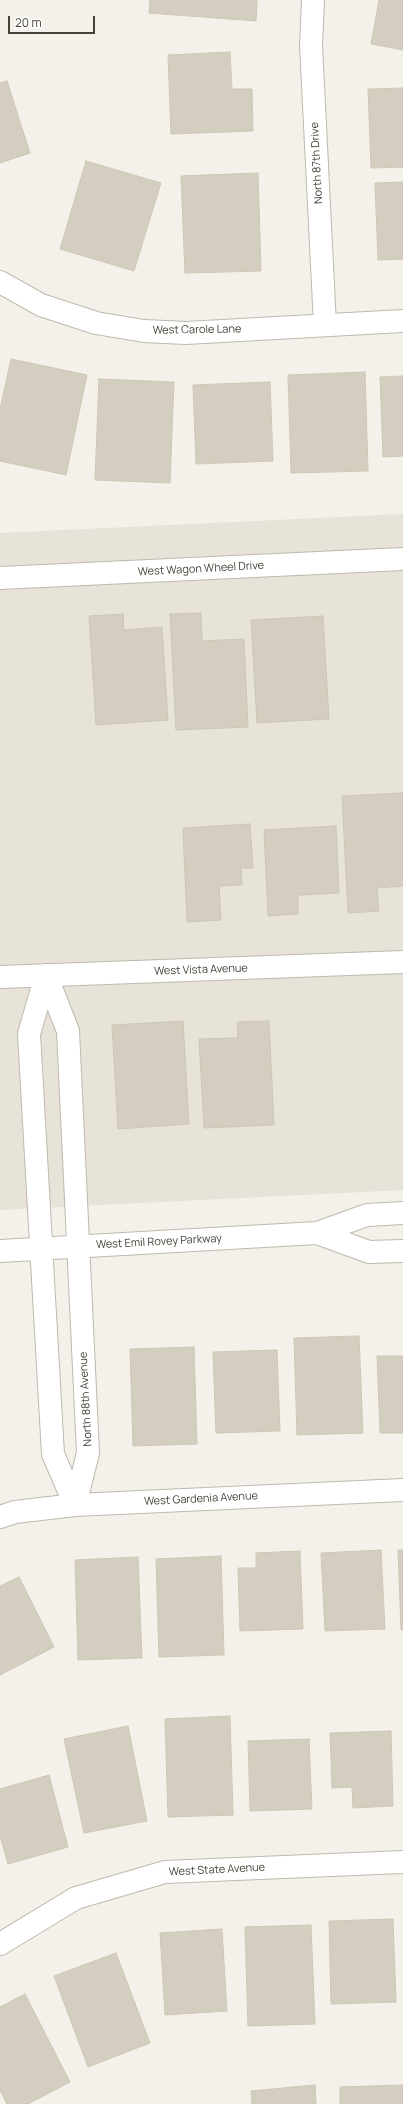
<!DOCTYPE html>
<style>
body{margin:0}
#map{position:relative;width:403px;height:2104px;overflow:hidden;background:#f4f1ea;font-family:Manrope,sans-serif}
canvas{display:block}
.scale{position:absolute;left:8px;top:16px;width:87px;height:18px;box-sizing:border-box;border:2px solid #474238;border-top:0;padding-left:5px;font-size:12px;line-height:14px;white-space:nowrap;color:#474238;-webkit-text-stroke:3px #fff;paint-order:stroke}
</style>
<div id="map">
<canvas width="403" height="2104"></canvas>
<div class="scale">20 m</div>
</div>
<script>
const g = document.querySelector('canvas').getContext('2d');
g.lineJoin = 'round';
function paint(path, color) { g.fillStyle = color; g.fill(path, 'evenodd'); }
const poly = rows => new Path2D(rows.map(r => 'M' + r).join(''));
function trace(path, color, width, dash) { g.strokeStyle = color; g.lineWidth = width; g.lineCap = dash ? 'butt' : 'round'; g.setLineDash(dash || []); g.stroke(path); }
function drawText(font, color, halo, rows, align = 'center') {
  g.font = font + ' Manrope,sans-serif'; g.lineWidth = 3; g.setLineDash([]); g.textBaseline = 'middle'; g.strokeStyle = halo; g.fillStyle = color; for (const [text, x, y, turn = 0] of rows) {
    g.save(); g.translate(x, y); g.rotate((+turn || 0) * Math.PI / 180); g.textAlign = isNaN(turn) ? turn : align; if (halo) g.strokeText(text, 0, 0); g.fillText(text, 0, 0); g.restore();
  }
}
paint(poly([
 [403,514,403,1190,0,1210,0,533]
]), '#e7e3d8');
const building = poly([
 [150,0,257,0,256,21,149,13,150,0],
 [379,0,403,0,403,50,371,44,379,0],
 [230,52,232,89,252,89,253,131,171,134,168,55,230,52],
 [7,81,30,153,0,163,0,83,7,81],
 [403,88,403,167,371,168,368,89,403,88],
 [86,161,161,183,134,271,60,249,86,161],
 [258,173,261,271,185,273,181,176,258,173],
 [403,182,403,259,378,260,375,183,403,182],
 [11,359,87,375,66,475,0,461,0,409,11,359],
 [365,372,368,471,291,473,288,375,365,372],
 [403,376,403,456,383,457,380,377,403,376],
 [99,379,174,382,170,483,95,480,99,379],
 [270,382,273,461,196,464,193,385,270,382],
 [201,613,202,641,244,639,248,727,176,730,170,614,201,613],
 [123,614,124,630,162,627,168,720,96,725,89,616,123,614],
 [323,616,329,719,257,723,251,620,323,616],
 [403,793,403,886,377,888,379,911,348,913,342,796,403,793],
 [250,824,253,868,241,868,242,885,219,886,221,920,187,922,183,828,250,824],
 [336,826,339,893,298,895,298,914,268,916,264,830,336,826],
 [183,1021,189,1124,118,1129,112,1025,183,1021],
 [269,1021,274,1125,204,1128,199,1039,238,1038,237,1022,269,1021],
 [359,1336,363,1433,297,1435,294,1338,359,1336],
 [194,1347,197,1444,133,1446,130,1349,194,1347],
 [277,1350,280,1431,216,1433,213,1352,277,1350],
 [377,1356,403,1356,403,1433,380,1433,377,1356],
 [381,1550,385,1629,325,1631,321,1553,381,1550],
 [398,1550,403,1550,403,1630,401,1630,398,1550],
 [300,1551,303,1629,240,1631,238,1568,256,1568,256,1553,300,1551],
 [221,1556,224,1655,159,1657,156,1559,221,1556],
 [138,1557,142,1658,78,1660,75,1560,138,1557],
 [19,1577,54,1647,0,1675,0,1586,19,1577],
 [230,1716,233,1815,168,1817,165,1719,230,1716],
 [128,1726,147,1821,84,1833,64,1739,128,1726],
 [391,1731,393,1806,353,1808,352,1787,332,1788,330,1733,391,1731],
 [309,1739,312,1809,250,1811,248,1741,309,1739],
 [49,1775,68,1847,8,1864,0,1836,0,1789,49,1775],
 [393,1919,396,2002,331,2004,329,1921,393,1919],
 [311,1925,315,2024,248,2026,245,1927,311,1925],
 [222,1929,227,2011,165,2015,160,1933,222,1929],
 [116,1953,150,2043,88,2067,54,1976,116,1953],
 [25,1994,70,2082,28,2104,7,2104,0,2090,0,2007,25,1994],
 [315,2085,316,2104,252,2104,251,2091,315,2085],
 [403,2085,403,2104,340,2104,340,2087,403,2085]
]);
paint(building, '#d4cec0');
trace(building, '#cfc6b4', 1);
const minor = poly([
 [313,0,311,45,325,325],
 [0,282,41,305,96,323,144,331,186,333,403,321],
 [0,578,403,559],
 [46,975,29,1034,53,1454,75,1505],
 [46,975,68,1031,88,1453,75,1505],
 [0,977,403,962],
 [317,1233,369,1252,403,1251],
 [0,1251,317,1233,367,1215,403,1213],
 [0,1517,15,1512,75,1505,403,1490],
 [0,1944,76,1898,165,1872,403,1862]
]);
trace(minor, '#bfb9ad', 24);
trace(minor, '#fff', 22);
drawText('11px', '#474238', '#fff', [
 ["North 87th Drive",317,163,-93],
 ["West Carole Lane",197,330,-1],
 ["West Wagon Wheel Drive",201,569,-3],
 ["West Vista Avenue",201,970,-2],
 ["West Emil Rovey Parkway",159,1242,-3],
 ["North 88th Avenue",86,1399,-93],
 ["West Gardenia Avenue",201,1499,-3],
 ["West State Avenue",217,1870,-3]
]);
</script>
